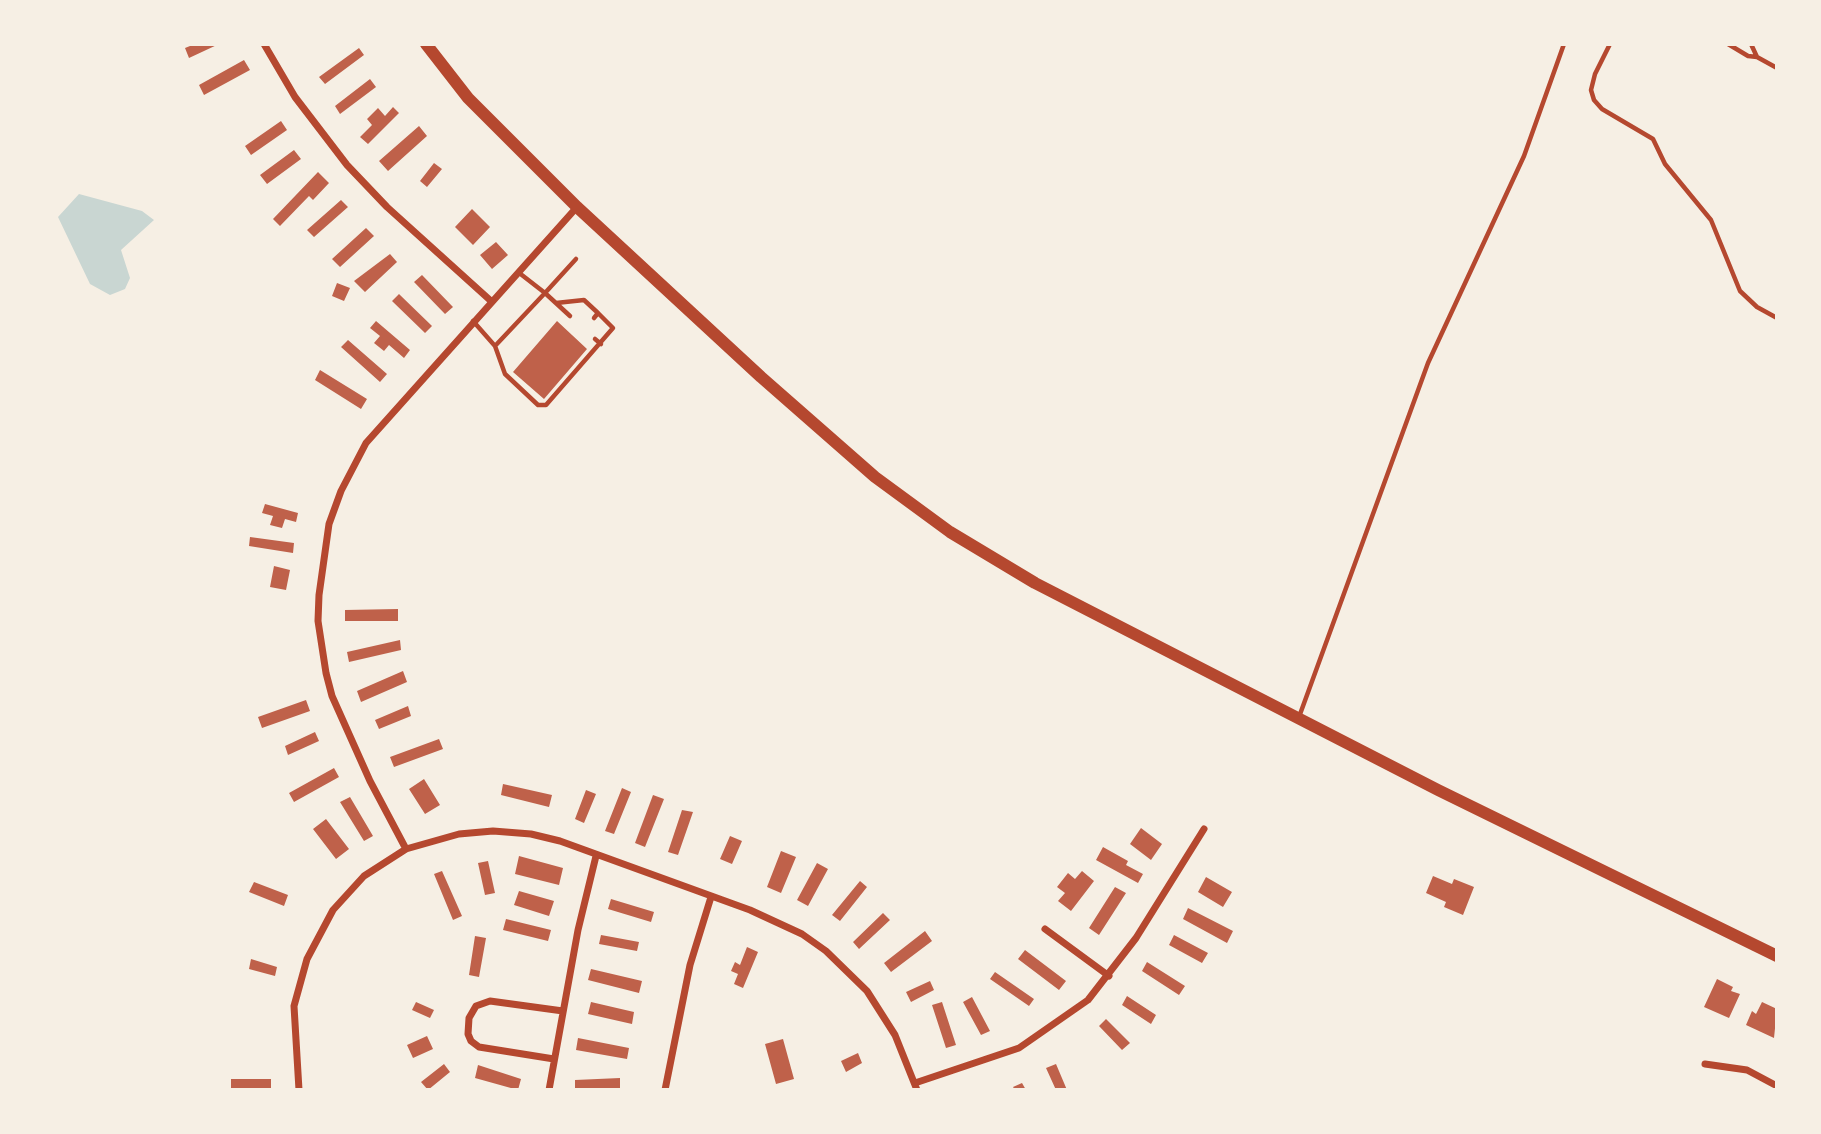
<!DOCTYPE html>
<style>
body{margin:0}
#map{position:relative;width:1821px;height:1134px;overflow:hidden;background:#f6efe4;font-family:"Public Sans",sans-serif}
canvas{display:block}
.frame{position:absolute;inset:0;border:46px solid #f6efe4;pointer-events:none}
</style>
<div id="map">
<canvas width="1821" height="1134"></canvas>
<div class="frame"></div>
</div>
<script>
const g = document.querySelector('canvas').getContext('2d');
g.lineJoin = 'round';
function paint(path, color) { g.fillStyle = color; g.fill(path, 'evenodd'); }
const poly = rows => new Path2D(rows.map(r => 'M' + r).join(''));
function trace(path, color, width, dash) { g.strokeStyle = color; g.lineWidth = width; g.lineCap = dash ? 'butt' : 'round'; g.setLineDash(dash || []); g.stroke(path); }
paint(poly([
 [79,194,142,211,154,220,121,250,130,278,125,289,110,295,90,284,58,217]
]), '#c9d6d2');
paint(poly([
 [195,44,219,44,189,58,185,48],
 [359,48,364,55,325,84,319,77],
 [244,60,250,70,204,95,199,85],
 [370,79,376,87,340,114,335,106],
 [393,107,399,113,368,144,360,137,372,125,367,119,378,108,385,116],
 [281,121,287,130,251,155,245,146],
 [419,126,427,136,388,171,379,161],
 [294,150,301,159,267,184,260,175],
 [434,163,442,169,427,187,420,181],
 [318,172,329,183,313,200,309,196,280,226,273,219],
 [341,200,348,207,314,237,307,230],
 [472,209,490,227,473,245,455,227],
 [366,228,374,236,340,267,332,259],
 [496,242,508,255,492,269,480,255],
 [390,254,397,262,365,292,354,281],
 [422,275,453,307,445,314,414,282],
 [337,283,350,288,344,301,332,296],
 [399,294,432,326,425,333,392,301],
 [376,321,410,350,404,358,389,345,384,351,374,343,380,336,370,328],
 [557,321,587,349,544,399,513,372],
 [348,340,387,374,380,382,341,347],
 [320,370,367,399,361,409,315,380],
 [265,504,298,513,296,522,285,519,282,528,270,525,273,516,262,513],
 [250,537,294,543,293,553,249,546],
 [274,566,290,570,286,590,270,587],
 [398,609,398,621,345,621,345,610],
 [400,640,401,650,349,662,347,652],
 [403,671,407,682,361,702,357,691],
 [306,700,310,711,262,728,258,717],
 [408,706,411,716,379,729,375,720],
 [315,732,319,741,288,755,285,746],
 [439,739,443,749,394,767,390,757],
 [334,768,339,777,294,802,289,793],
 [424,779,440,805,425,814,409,789],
 [503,784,552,795,549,807,501,795],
 [622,788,631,792,614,834,605,831],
 [586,790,596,794,584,823,575,819],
 [653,795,664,799,645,847,635,843],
 [350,797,373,836,364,841,340,802],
 [682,810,693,812,678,855,668,852],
 [326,819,349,849,336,859,313,829],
 [1141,828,1162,844,1151,860,1130,844],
 [730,836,742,841,732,864,720,859],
 [1103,847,1128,861,1126,865,1143,874,1138,883,1096,860],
 [781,851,796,857,781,893,767,887],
 [519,856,563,868,559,885,515,874],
 [488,861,495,893,485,895,478,863],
 [817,863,828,869,808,906,797,900],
 [442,871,462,916,453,920,434,874],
 [1082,871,1094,881,1071,911,1058,901,1065,893,1057,887,1068,873,1075,879],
 [1433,876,1452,884,1454,879,1474,887,1463,915,1444,907,1446,902,1426,893],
 [1206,877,1232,892,1223,907,1198,892],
 [860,881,867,887,840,921,832,915],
 [254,882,288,895,284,906,249,892],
 [1115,887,1126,893,1099,935,1089,928],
 [519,891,554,901,549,916,514,905],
 [611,899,654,912,651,922,608,909],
 [1188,908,1233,931,1227,943,1183,919],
 [883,913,890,920,859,949,853,942],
 [506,919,551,930,548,941,503,930],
 [925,931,932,941,891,972,884,963],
 [601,935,639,942,637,951,599,944],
 [1174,935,1208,953,1202,963,1169,945],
 [475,936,486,938,479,977,469,975],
 [747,947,758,952,743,988,734,984,738,974,731,971,735,962,740,965],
 [1025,950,1066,981,1059,990,1018,959],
 [251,959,277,967,275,976,249,969],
 [1147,962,1185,986,1179,995,1142,971],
 [591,969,642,981,639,993,588,980],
 [995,972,1034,999,1029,1006,990,979],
 [1717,979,1733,987,1731,991,1740,994,1729,1018,1704,1007],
 [930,981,934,990,911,1002,906,992],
 [1127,996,1156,1015,1151,1024,1122,1005],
 [972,997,990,1031,981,1035,963,1002],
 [416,1002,434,1010,430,1018,412,1010],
 [591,1002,634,1012,632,1024,588,1014],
 [942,1002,956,1045,946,1048,932,1005],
 [1762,1002,1777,1009,1774,1038,1746,1025,1752,1011,1756,1014],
 [1106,1019,1130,1043,1122,1050,1099,1026],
 [427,1036,433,1049,413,1058,407,1045],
 [578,1038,629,1048,627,1059,576,1050],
 [783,1039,794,1079,776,1084,765,1044],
 [858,1053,862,1063,846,1072,841,1061],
 [444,1064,450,1072,428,1090,421,1082],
 [1056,1064,1067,1090,1056,1090,1046,1068],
 [478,1065,521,1079,518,1090,475,1078],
 [620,1078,620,1090,575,1090,575,1080],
 [231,1079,271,1079,271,1090,231,1090],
 [1022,1083,1026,1090,1015,1090,1013,1087]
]), '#bf614a');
trace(poly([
 [1610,44,1595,74,1591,90,1594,100,1602,109,1653,139,1665,164,1711,220,1740,291,1757,307,1777,318],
 [1728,44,1748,56,1757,57],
 [1751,44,1757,57,1777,68],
 [556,303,584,300,598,313,594,318],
 [570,316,545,293,576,259],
 [473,321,495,346,545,293,518,272],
 [595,339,601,344],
 [495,346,505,374,538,405,546,405,613,328,598,313],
 [1299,717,1428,363,1524,156,1564,44]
]), '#b5482f', 4.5);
trace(poly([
 [264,44,295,97,347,165,387,207,491,301],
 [406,849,370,781,332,696,326,673,318,621,319,595,329,524,341,491,366,443,577,207],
 [1045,929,1109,976],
 [554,1059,479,1047,471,1041,468,1034,469,1018,476,1006,490,1001,563,1011],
 [1705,1064,1747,1070,1777,1086],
 [915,1083,1019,1048,1088,1000,1136,938,1204,829],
 [299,1090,294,1006,307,959,333,910,364,876,406,849,459,834,493,831,531,834,560,841,750,910,802,934,826,951,867,991,895,1035,917,1090],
 [549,1090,578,930,596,856],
 [665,1090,690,965,711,897]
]), '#b5482f', 7);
trace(poly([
 [426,44,468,98,577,207,761,377,875,477,950,532,1035,583,1438,790,1777,956]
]), '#b5482f', 12);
</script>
